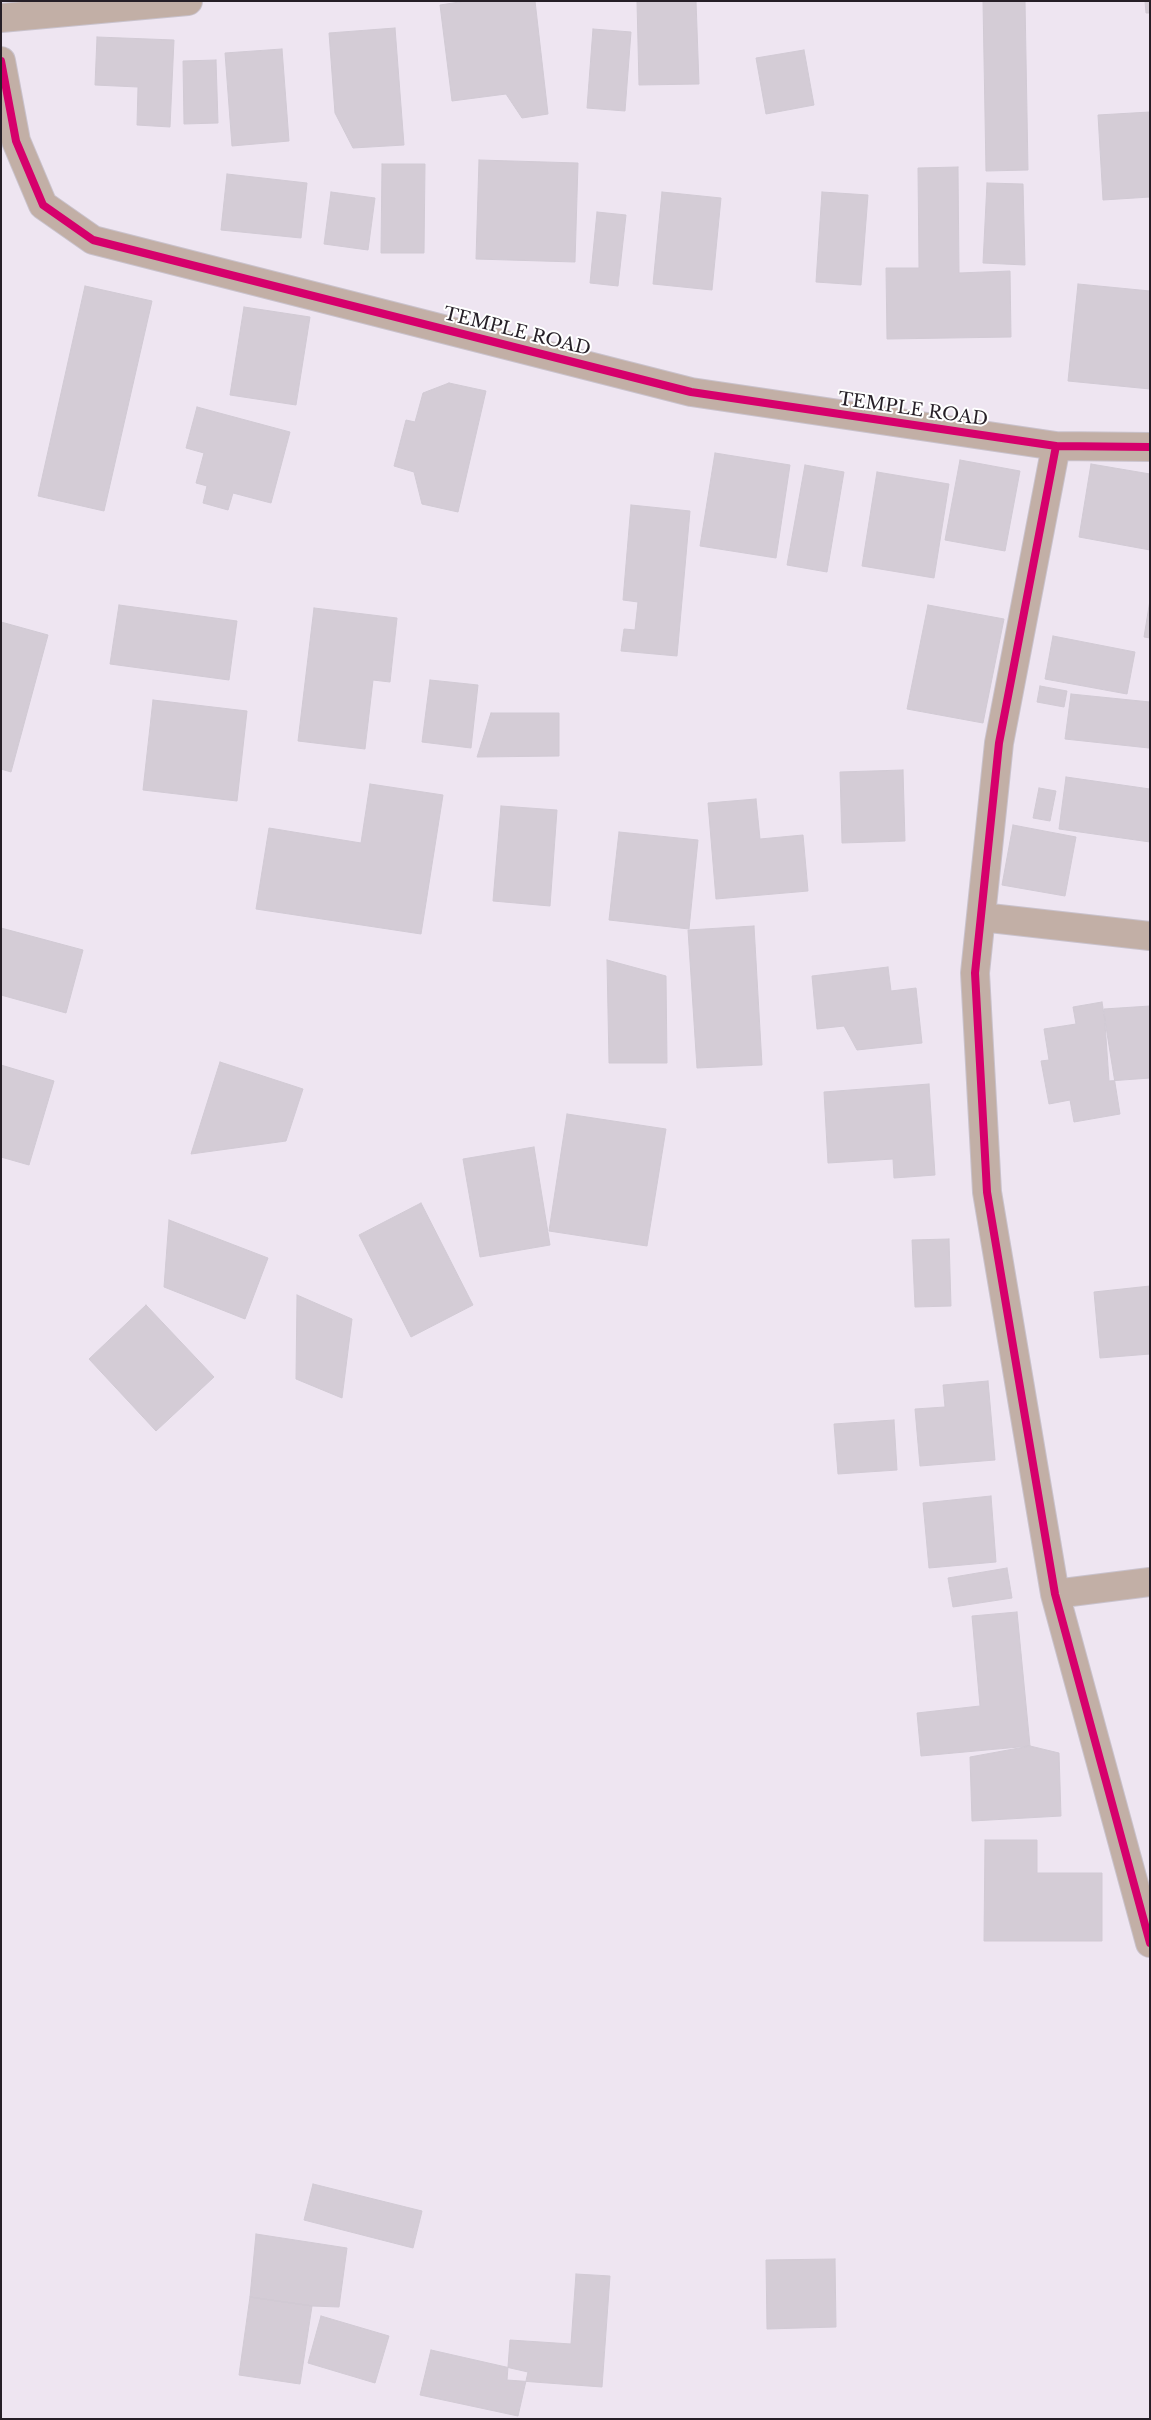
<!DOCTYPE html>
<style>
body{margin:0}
#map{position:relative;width:1151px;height:2420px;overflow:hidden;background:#eee5f1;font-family:"Libre Baskerville",serif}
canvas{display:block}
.frame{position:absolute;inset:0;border:2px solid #261f27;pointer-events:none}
</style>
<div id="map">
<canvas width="1151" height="2420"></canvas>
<div class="frame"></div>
</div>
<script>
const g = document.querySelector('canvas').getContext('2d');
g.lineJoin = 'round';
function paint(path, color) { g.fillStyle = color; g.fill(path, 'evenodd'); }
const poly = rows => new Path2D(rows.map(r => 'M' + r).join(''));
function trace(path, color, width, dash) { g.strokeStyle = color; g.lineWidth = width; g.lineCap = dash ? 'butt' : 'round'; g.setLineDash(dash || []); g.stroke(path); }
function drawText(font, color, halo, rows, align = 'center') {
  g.font = font + ' "Libre Baskerville",serif'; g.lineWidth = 4; g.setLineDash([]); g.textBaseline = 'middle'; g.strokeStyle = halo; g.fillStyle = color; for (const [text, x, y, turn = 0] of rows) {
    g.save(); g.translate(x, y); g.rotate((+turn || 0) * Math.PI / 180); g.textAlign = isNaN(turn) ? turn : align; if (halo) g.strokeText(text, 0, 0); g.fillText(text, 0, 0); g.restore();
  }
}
const building = poly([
 [466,1,535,1,548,114,522,118,506,94,452,101,440,5,466,1],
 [637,1,696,1,699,84,639,85,637,1],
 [983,1,1025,1,1028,170,986,171,983,1],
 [1145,1,1150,1,1150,13,1146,13,1145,1],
 [395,28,404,145,353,148,335,113,329,33,395,28],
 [593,29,631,32,625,111,587,108,593,29],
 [97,37,174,40,170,127,137,125,138,87,95,85,97,37],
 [282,49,289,141,232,146,225,53,282,49],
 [804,50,814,105,766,114,756,58,804,50],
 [216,60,218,123,184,124,183,61,216,60],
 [1150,112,1150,197,1103,200,1098,115,1150,112],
 [479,160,578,163,575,262,476,259,479,160],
 [382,164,425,164,424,253,381,253,382,164],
 [958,167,959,273,1010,271,1011,337,887,339,886,268,919,268,918,168,958,167],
 [227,174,307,183,301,238,221,230,227,174],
 [987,183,1023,184,1025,265,983,263,987,183],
 [331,192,375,198,368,250,324,244,331,192],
 [662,192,721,198,712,290,653,284,662,192],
 [822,192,868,195,861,285,816,282,822,192],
 [597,212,626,215,618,286,590,283,597,212],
 [1078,284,1150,291,1150,389,1068,381,1078,284],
 [85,286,152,301,104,511,38,496,85,286],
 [244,307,310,317,296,405,230,395,244,307],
 [449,383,486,391,458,512,422,504,414,472,394,466,406,420,415,422,423,393,449,383],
 [197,407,290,432,271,503,233,493,228,510,203,503,207,486,196,483,204,453,186,448,197,407],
 [715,453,790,465,776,558,700,546,715,453],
 [960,460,1020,471,1005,551,945,540,960,460],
 [1091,464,1150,474,1150,550,1079,537,1091,464],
 [805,465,844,472,827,572,787,565,805,465],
 [877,472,949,484,934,578,862,566,877,472],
 [631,505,690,511,677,656,621,651,624,629,635,630,638,602,623,600,631,505],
 [1150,600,1150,638,1144,637,1150,600],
 [119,605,237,621,229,680,110,664,119,605],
 [928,605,1004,619,983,723,907,709,928,605],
 [314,608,397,618,390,682,373,680,365,749,298,741,314,608],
 [1,622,48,635,11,772,1,769,1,622],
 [1053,636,1135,652,1127,694,1045,679,1053,636],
 [430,680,478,685,471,748,422,742,430,680],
 [1040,686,1067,691,1064,707,1037,702,1040,686],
 [1071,694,1150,702,1149,748,1065,739,1071,694],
 [153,700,247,711,237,801,143,790,153,700],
 [491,713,559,713,559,756,477,757,491,713],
 [903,770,905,841,842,843,840,772,903,770],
 [1066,777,1150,789,1150,842,1059,829,1066,777],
 [370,784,443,795,421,934,256,909,269,828,361,843,370,784],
 [1039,788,1056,791,1050,821,1033,818,1039,788],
 [756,799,760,839,803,835,808,891,716,899,708,803,756,799],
 [501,806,557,810,550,906,493,901,501,806],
 [1013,825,1076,837,1065,896,1002,885,1013,825],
 [619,832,698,840,689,929,609,920,619,832],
 [754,926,762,1065,697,1068,688,930,754,926],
 [1,928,83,950,66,1013,1,995,1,928],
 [607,960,666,976,667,1063,609,1063,607,960],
 [888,967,891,991,916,988,922,1043,857,1050,844,1026,817,1029,812,976,888,967],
 [1102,1002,1120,1114,1074,1122,1070,1100,1049,1104,1041,1061,1049,1060,1044,1029,1076,1024,1073,1007,1102,1002],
 [1150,1006,1150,1078,1109,1081,1104,1009,1150,1006],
 [220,1062,303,1089,286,1141,191,1154,220,1062],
 [1,1065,54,1081,29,1165,1,1157,1,1065],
 [929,1084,935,1175,894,1178,893,1159,828,1163,824,1092,929,1084],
 [567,1114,666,1129,647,1246,549,1231,567,1114],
 [534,1147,550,1245,480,1257,463,1159,534,1147],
 [421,1203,473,1305,411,1337,359,1235,421,1203],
 [169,1220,268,1258,245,1319,164,1287,169,1220],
 [949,1239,951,1306,915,1307,912,1240,949,1239],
 [1150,1286,1150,1354,1100,1358,1094,1292,1150,1286],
 [297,1295,352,1319,342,1398,296,1379,297,1295],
 [146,1305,214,1377,156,1431,89,1359,146,1305],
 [988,1381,995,1460,920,1466,915,1409,945,1407,943,1385,988,1381],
 [894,1420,897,1470,838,1474,834,1424,894,1420],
 [991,1496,996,1562,929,1568,923,1503,991,1496],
 [1007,1568,1012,1598,953,1607,948,1578,1007,1568],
 [1017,1612,1030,1746,921,1756,917,1713,980,1706,972,1616,1017,1612],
 [1030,1746,1059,1753,1061,1816,972,1821,970,1757,1030,1746],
 [985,1840,1037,1840,1037,1873,1102,1873,1102,1941,984,1941,985,1840],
 [313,2184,422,2211,413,2248,304,2220,313,2184],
 [256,2234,347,2248,339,2307,312,2306,250,2297,256,2234],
 [835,2259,836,2327,767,2329,766,2260,835,2259],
 [576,2274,610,2276,602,2387,507,2380,510,2340,571,2344,576,2274],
 [250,2297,312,2306,300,2384,239,2375,250,2297],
 [321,2316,389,2336,375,2383,308,2363,321,2316],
 [431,2350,528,2372,518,2416,420,2395,431,2350]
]);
paint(building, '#d4ccd6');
trace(building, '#d1cad4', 1);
const minor = poly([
 [1,18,188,1],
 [1,61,16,141,43,205,93,240,691,392,1056,446,1150,447],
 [1056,446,999,743,975,973,987,1192,1055,1594,1150,1943],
 [981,917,1150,936],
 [1055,1594,1150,1582]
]);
trace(minor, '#c9c2cc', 30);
trace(minor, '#c2afa6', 28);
trace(poly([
 [1,61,16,141,43,205,93,240,691,392,1056,446,1150,447],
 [1056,446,999,743,975,973,987,1192,1055,1594,1150,1943]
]), '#d6006c', 8);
drawText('18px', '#261f27', '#fff', [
 ["TEMPLE ROAD",517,332,14],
 ["TEMPLE ROAD",913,410,8]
]);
</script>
